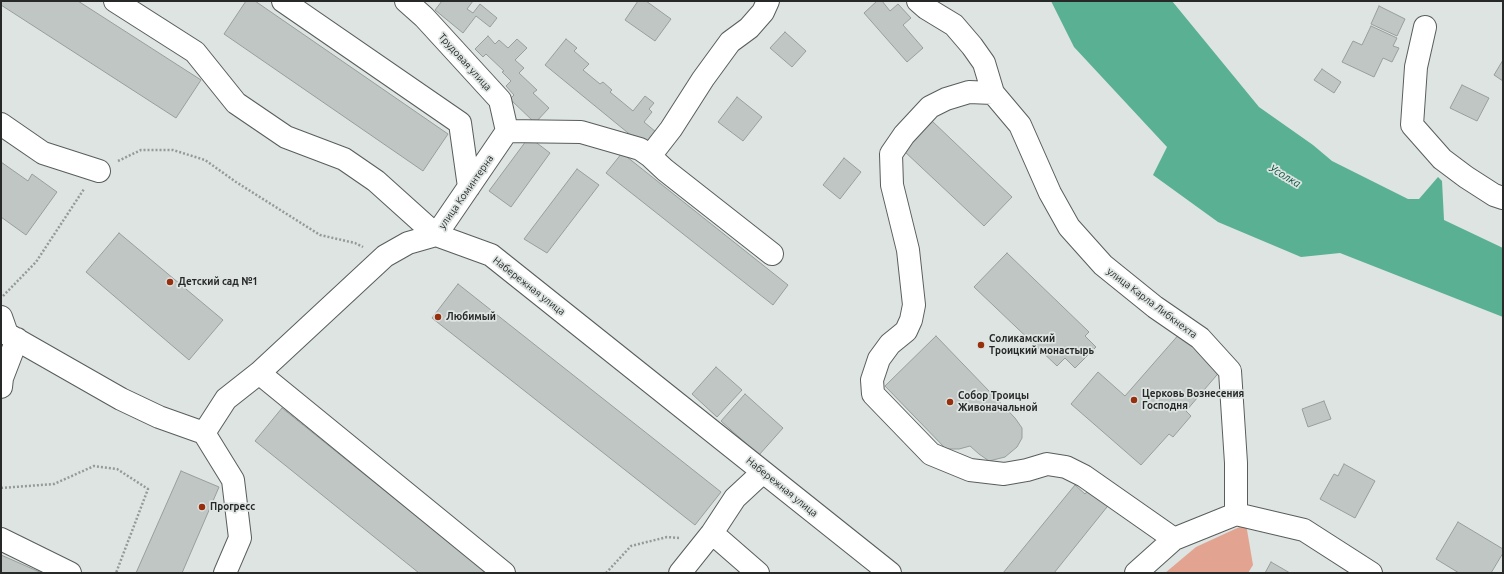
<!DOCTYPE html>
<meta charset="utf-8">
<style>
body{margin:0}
#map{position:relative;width:1504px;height:574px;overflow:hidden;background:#dde4e1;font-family:Ubuntu,sans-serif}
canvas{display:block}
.frame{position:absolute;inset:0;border:2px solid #272928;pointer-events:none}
</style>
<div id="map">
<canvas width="1504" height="574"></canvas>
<div class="frame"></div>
</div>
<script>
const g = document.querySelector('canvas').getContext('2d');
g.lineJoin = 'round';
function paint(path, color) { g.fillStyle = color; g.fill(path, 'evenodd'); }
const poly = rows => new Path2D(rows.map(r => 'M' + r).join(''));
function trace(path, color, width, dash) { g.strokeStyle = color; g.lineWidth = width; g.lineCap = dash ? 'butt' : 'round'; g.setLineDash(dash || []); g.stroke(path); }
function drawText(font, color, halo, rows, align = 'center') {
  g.font = font + ' Ubuntu,sans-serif'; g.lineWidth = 3.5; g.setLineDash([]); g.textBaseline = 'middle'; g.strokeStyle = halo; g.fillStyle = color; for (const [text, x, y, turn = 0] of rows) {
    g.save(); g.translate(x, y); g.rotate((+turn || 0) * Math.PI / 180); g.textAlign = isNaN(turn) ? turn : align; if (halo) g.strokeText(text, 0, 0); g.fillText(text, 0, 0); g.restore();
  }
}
paint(poly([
 [1246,524,1253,565,1248,573,1165,573,1196,547]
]), '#e2a391');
paint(poly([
 [1051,1,1172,1,1259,107,1313,145,1332,161,1408,199,1419,199,1438,177,1442,181,1444,220,1503,248,1503,317,1340,253,1301,257,1218,222,1153,175,1167,147,1074,47]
]), '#59b093');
const building = poly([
 [1,1,78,1,201,80,176,118,1,5,1,1],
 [246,1,255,1,448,134,423,171,224,34,246,1],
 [442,1,473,1,467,9,473,13,480,4,497,18,490,27,476,16,463,33,435,10,442,1],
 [638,1,646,1,671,19,655,41,625,20,638,1],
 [877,1,882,1,890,11,898,4,911,18,903,25,923,48,907,62,864,13,877,1],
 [1379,6,1405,19,1397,36,1371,24,1379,6],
 [1371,26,1397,38,1393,46,1399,48,1392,62,1383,58,1374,77,1342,62,1353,41,1362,45,1371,26],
 [785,32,806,51,792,67,770,48,785,32],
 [488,36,495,44,499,40,508,48,517,39,527,48,515,60,524,68,519,73,537,90,533,93,549,108,535,123,510,99,514,95,506,86,511,81,502,72,504,71,486,54,483,57,475,49,488,36],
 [566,39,577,48,574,51,589,64,583,70,600,84,603,82,612,90,610,92,633,111,645,96,654,103,649,109,652,112,644,122,656,132,644,146,545,65,566,39],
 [1503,60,1503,81,1494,75,1503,60],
 [1322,69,1341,82,1334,93,1314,80,1322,69],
 [1462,85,1489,98,1477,121,1450,108,1462,85],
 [737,97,762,117,743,141,718,122,737,97],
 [932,121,1012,197,984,226,904,151,932,121],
 [529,137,550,153,511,207,489,191,529,137],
 [622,153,788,285,773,305,606,173,622,153],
 [844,158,861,172,840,199,823,185,844,158],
 [1,162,28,181,32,174,57,192,26,235,1,217,1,162],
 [577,169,599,185,547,253,524,239,577,169],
 [119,233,223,320,189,360,86,272,119,233],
 [1007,253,1089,332,1085,336,1096,347,1075,368,1065,358,1057,366,974,287,1007,253],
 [458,284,721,492,695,525,432,318,458,284],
 [1181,332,1222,369,1186,411,1191,416,1173,437,1169,434,1141,465,1071,404,1098,372,1125,396,1181,332],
 [936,336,1015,418,1022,428,1022,438,1017,447,1005,457,989,461,979,454,970,446,959,449,951,449,945,448,885,386,936,336],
 [716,367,742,390,717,417,692,394,716,367],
 [745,394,783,428,759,455,721,421,745,394],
 [1324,401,1331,419,1308,427,1302,409,1324,401],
 [282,408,487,573,419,573,255,441,282,408],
 [1344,464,1375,481,1355,518,1320,499,1334,474,1338,476,1344,464],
 [181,471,219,487,182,573,136,573,181,471],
 [1075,485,1085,494,1092,486,1111,502,1054,573,1003,573,1075,485],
 [1458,522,1503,549,1503,553,1491,573,1459,573,1436,559,1458,522],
 [1,555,42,573,1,573,1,555],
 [1271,562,1290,573,1265,573,1271,562]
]);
paint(building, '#bfc6c3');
trace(building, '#989e9b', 1);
const minor = poly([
 [115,1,195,52,236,103,286,137,344,159,376,181,436,235,491,255,890,573],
 [283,1,460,123,469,187],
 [406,1,424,17,500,100,507,131],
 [918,1,926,8,954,25,972,46,984,63,993,93,1020,125,1050,193,1069,227,1103,265,1155,307,1200,338,1230,371,1236,463,1236,514],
 [1425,27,1416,67,1412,125,1442,159,1466,177,1494,195,1503,198],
 [993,93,969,92,946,99,930,107,904,135,891,154,892,185,908,250,914,305,911,320,906,331,890,344,879,359,872,380,873,394,931,454,970,470,1004,474,1027,470,1047,464,1066,467,1084,476,1174,539],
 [1,124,43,153,99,171],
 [507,131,581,132,640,149,650,156,671,129,703,79,730,42,749,28,763,12,768,1],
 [650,156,665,170,772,254],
 [1,317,7,334,121,399,159,417,204,433],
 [259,373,504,573],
 [1,387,2,378,17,339],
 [1236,514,1304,530,1371,573],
 [712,533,758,573],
 [1,539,70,573],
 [225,573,240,538,233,480,204,433,226,399,259,373,385,256,408,243,436,235,507,131],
 [680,573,712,533,735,498,763,472],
 [1136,573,1174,539,1236,514]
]);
trace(minor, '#585e5c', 24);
trace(poly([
 [118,161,141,150,173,150,205,160,236,182,320,235,355,243,363,247],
 [3,296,36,262,84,189],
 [1,488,54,484,94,466,117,469,148,489,116,573],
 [606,573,631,546,667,537,679,538]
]), '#959a98', 2.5, [2, 2]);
trace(minor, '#fff', 22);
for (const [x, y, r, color] of [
 [170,282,4,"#962f0d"],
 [438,317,4,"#962f0d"],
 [981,345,4,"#962f0d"],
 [1134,400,4,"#962f0d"],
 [950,402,4,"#962f0d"],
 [202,507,4,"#962f0d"]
]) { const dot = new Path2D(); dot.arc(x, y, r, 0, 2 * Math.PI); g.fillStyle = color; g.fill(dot); trace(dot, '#dde4e1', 1.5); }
drawText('10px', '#272928', '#dde4e1', [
 ["Трудовая улица",465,62,48],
 ["улица Коминтерна",466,192,-55],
 ["Набережная улица",529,286,38],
 ["улица Карла Либкнехта",1152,303,37],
 ["Набережная улица",782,487,39]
]);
drawText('bold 10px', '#272928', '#dde4e1', [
 ["Детский сад №1",178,282],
 ["Любимый",446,317],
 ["Соликамский",989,339],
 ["Троицкий монастырь",989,351],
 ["Церковь Вознесения",1142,394],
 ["Господня",1142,406],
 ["Собор Троицы",958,396],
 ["Живоначальной",958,408],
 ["Прогресс",210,507]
], 'left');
drawText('italic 11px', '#07533f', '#dde4e1', [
 ["Усолка",1285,176,31]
]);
</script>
